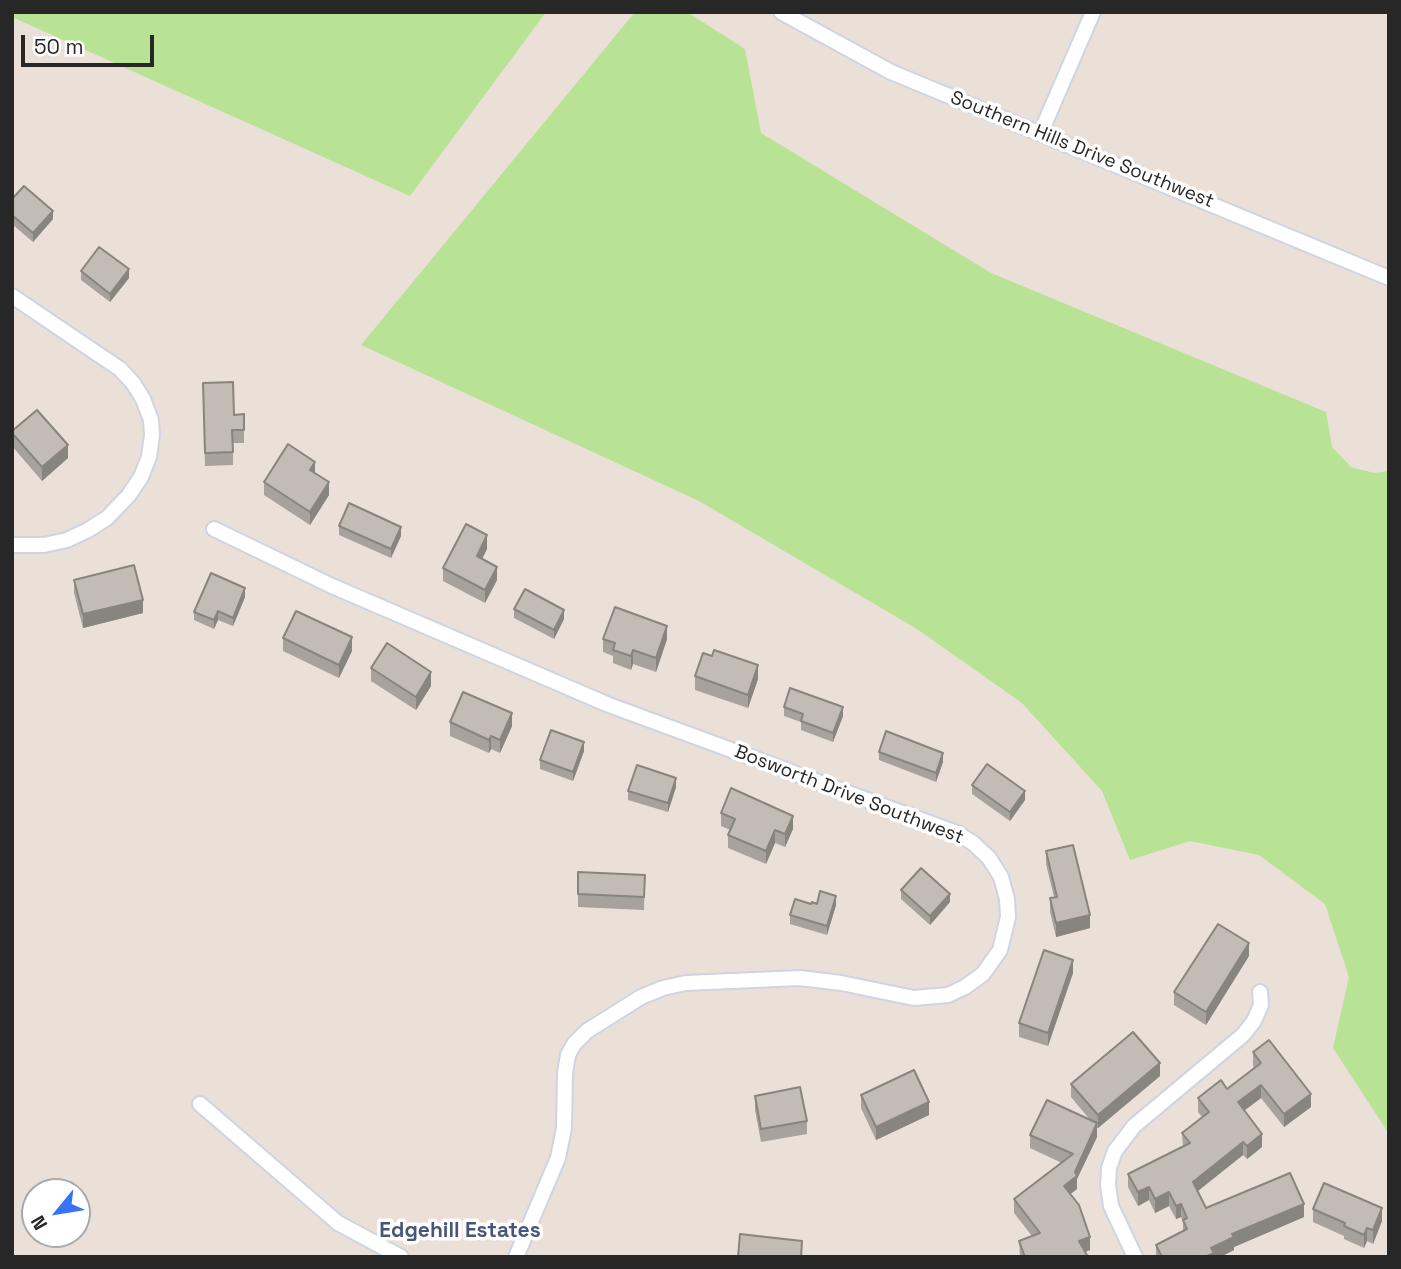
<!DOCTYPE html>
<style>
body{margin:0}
#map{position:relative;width:1401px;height:1269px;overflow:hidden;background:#eae0d8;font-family:"Space Grotesk",sans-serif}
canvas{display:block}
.frame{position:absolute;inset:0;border:14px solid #272727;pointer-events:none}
.north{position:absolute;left:21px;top:1178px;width:70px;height:70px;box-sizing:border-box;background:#fff;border:2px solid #a9a9a9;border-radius:50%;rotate:240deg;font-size:19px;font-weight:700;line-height:28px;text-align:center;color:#272727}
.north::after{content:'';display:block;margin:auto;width:24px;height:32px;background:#3672fa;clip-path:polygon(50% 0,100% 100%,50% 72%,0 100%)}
.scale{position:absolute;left:21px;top:35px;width:133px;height:32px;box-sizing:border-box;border:4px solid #272727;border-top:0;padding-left:9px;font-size:21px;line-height:24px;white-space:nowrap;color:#272727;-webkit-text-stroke:5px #fff;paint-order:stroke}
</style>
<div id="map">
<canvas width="1401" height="1269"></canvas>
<div class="frame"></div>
<div class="north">N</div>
<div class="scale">50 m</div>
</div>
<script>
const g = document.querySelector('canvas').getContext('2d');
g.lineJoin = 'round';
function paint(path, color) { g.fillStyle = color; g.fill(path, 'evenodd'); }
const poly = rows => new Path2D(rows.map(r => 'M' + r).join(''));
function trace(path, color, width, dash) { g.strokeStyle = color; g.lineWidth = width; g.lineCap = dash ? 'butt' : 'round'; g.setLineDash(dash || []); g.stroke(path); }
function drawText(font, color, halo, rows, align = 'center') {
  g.font = font + ' "Space Grotesk",sans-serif'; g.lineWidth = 7; g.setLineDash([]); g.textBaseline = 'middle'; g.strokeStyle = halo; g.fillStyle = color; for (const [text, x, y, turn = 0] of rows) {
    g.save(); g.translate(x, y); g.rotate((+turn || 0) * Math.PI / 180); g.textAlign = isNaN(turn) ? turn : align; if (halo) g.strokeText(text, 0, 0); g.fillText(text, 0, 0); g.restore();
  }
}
paint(poly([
 [12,12,546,12,410,196,12,17],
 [635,12,687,12,745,49,761,133,991,273,1326,412,1332,447,1351,467,1374,473,1389,471,1389,1134,1333,1048,1349,977,1325,904,1259,855,1190,841,1130,860,1102,791,1022,703,917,629,699,501,361,345]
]), '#b8e294');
const street = poly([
 [781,12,891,72,1389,278],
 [1041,132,1093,12],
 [12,296,120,369,133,383,143,399,151,420,152,435,149,457,141,477,129,495,107,518,88,530,67,540,44,545,12,545],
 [214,529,332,586,609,705,957,833,973,843,989,858,1001,877,1007,899,1008,917,1000,950,983,974,965,987,948,995,914,998,841,983,800,978,686,983,663,988,641,997,587,1031,574,1044,568,1055,565,1073,564,1128,558,1158,516,1257],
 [200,1104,338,1223,401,1257],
 [1135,1257,1111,1206,1108,1185,1109,1168,1115,1151,1134,1126,1243,1035,1254,1021,1261,1005,1260,992]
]);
trace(street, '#ced4e1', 18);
trace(street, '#fff', 14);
paint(poly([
 [12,199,53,219,33,242,12,224],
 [81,271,129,278,110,302,81,280],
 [203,383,234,415,244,414,244,443,233,443,233,465,205,466],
 [12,431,68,458,42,481,12,446],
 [315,473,329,495,310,525,264,495,264,482],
 [339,526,401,536,391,558,339,535],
 [487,549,482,559,497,580,485,603,443,581,443,568],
 [74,580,143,613,83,628,74,593],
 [245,597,233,626,218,620,214,629,194,620,194,612],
 [514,609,564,619,554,639,514,618],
 [283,638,352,651,339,678,283,651],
 [603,639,667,639,656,672,633,664,631,670,613,663,613,656,603,652],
 [371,668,431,686,416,710,371,681],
 [695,676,758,679,748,708,695,690],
 [784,707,843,716,833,742,801,730,801,722,784,716],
 [450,722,512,726,500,753,491,749,489,753,450,736],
 [584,751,573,781,540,769,540,760],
 [879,752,943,762,936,782,879,760],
 [972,785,1025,800,1010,821,972,794],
 [676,787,668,812,628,800,628,791],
 [721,813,793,829,785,847,775,843,766,864,728,848,728,835,730,830,721,826],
 [1046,851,1090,928,1056,937,1050,912,1050,898,1054,897,1046,864],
 [578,872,645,875,644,910,578,907],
 [901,890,950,902,930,925,901,899],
 [811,904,836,905,827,935,790,924,790,915],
 [1249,956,1206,1025,1174,1005,1174,992],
 [1073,973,1048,1046,1019,1037,1019,1023],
 [1253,1052,1311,1107,1284,1127,1261,1098,1244,1111,1262,1147,1247,1159,1243,1155,1197,1191,1206,1208,1304,1217,1234,1247,1234,1250,1220,1257,1156,1257,1156,1245,1183,1231,1183,1222,1181,1217,1176,1219,1169,1206,1155,1213,1149,1200,1138,1206,1128,1187,1128,1174,1183,1147,1182,1133,1202,1117,1198,1112,1198,1098,1227,1089,1254,1068,1253,1066],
 [1160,1076,1098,1128,1097,1128,1097,1137,1077,1179,1077,1189,1070,1194,1090,1250,1085,1252,1088,1257,1020,1257,1019,1241,1032,1236,1014,1213,1014,1199,1062,1163,1030,1148,1030,1135,1091,1121,1071,1097,1071,1084],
 [861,1095,929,1115,876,1140,861,1108],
 [755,1096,807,1121,807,1134,761,1142,755,1110],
 [1313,1209,1382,1221,1373,1244,1367,1241,1364,1248,1344,1239,1344,1236,1313,1222]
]), '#a7a29b');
paint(poly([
 [53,211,53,219,33,242,33,233],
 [129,269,129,278,110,302,110,294],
 [68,445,68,458,42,481,42,467],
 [315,462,315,475,310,470],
 [329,482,329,495,310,525,310,512],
 [401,527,401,536,391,558,391,549],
 [487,535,487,549,477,569,477,556],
 [497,567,497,580,485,603,485,590],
 [245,588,245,597,233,626,233,618],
 [143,600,143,613,83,628,83,614],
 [564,610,564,619,554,639,554,630],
 [218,611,218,620,214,629,214,620],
 [667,626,667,639,656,672,656,658],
 [352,637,352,651,339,678,339,665],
 [633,650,633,664,631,670,631,656],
 [758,665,758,679,748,708,748,695],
 [431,672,431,686,416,710,416,697],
 [843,707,843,716,833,742,833,733],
 [512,713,512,726,500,753,500,740],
 [491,736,491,749,489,753,489,740],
 [584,742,584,751,573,781,573,772],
 [943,753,943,762,936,782,936,773],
 [676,778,676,787,668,812,668,803],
 [1025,791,1025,800,1010,821,1010,812],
 [793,816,793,829,785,847,785,834],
 [775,830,775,843,766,864,766,851],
 [950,894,950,902,930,925,930,916],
 [836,896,836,905,827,935,827,926],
 [1090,915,1090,928,1056,937,1056,923],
 [1249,943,1249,956,1206,1025,1206,1012],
 [1073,960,1073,973,1048,1046,1048,1033],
 [1160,1063,1160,1076,1098,1128,1098,1115],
 [1261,1085,1261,1098,1238,1115,1238,1102],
 [1311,1094,1311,1107,1284,1127,1284,1114],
 [929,1102,929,1115,876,1140,876,1127],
 [1097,1123,1097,1137,1077,1179,1077,1189,1064,1199,1064,1186,1075,1172],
 [1262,1134,1262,1147,1247,1159,1247,1146],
 [1243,1142,1243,1155,1193,1195,1193,1182],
 [1149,1187,1149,1200,1138,1206,1138,1192],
 [1169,1192,1169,1206,1155,1213,1155,1199],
 [1181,1204,1181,1217,1176,1219,1176,1206],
 [1304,1204,1304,1217,1234,1247,1234,1250,1220,1257,1205,1257,1211,1248,1232,1234],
 [1382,1208,1382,1221,1373,1244,1373,1230],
 [1367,1228,1367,1241,1364,1248,1364,1235],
 [1090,1237,1090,1250,1079,1254,1079,1241]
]), '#88847e');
const building = poly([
 [24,186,53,211,33,233,12,215,12,199,24,186],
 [99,247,129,269,110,294,81,271,99,247],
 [233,382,234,415,244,414,244,430,232,430,233,452,205,453,203,383,233,382],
 [37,410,68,445,42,467,12,433,12,431,37,410],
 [288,444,315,462,310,470,329,482,310,512,264,482,288,444],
 [349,503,401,527,391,549,339,526,349,503],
 [466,524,487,535,477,556,497,567,485,590,443,568,466,524],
 [134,565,143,600,83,614,74,580,134,565],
 [211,573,245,588,233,618,218,611,214,620,194,612,211,573],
 [525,589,564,610,554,630,514,609,525,589],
 [615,607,667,626,656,658,633,650,631,656,613,650,615,643,603,639,615,607],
 [296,611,352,637,339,665,283,638,296,611],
 [387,643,431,672,416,697,371,668,387,643],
 [714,650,758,665,748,695,695,676,703,653,712,656,714,650],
 [790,688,843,707,833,733,801,721,803,714,784,707,790,688],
 [463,692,512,713,500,740,491,736,489,740,450,722,463,692],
 [551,730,584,742,573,772,540,760,551,730],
 [886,731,943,753,936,773,879,752,886,731],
 [987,764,1025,791,1010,812,972,785,987,764],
 [637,765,676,778,668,803,628,791,637,765],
 [731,788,793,816,785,834,775,830,766,851,728,835,735,819,721,813,731,788],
 [1073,845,1090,915,1056,923,1050,898,1057,897,1046,851,1073,845],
 [921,868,950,894,930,916,901,890,921,868],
 [578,872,645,875,644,897,578,894,578,872],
 [820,891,836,896,827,926,790,915,795,899,811,904,812,902,817,904,820,891],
 [1218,924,1249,943,1206,1012,1174,992,1218,924],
 [1044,950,1073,960,1048,1033,1019,1023,1044,950],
 [1133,1032,1160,1063,1098,1115,1071,1084,1133,1032],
 [1269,1040,1311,1094,1284,1114,1261,1085,1238,1102,1262,1134,1247,1146,1243,1142,1193,1182,1206,1208,1290,1173,1304,1204,1232,1234,1234,1237,1211,1248,1214,1253,1205,1257,1162,1257,1156,1245,1187,1229,1183,1220,1187,1218,1181,1204,1176,1206,1169,1192,1155,1199,1149,1187,1138,1192,1128,1174,1190,1143,1182,1133,1209,1112,1198,1098,1221,1080,1227,1089,1261,1063,1253,1052,1269,1040],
 [914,1070,929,1102,876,1127,861,1095,914,1070],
 [800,1087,807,1121,761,1129,755,1096,800,1087],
 [1047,1100,1097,1123,1075,1172,1077,1176,1064,1186,1079,1205,1090,1237,1079,1241,1088,1257,1025,1257,1019,1241,1040,1233,1014,1199,1073,1154,1030,1135,1047,1100],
 [1324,1183,1382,1208,1373,1230,1367,1228,1364,1235,1344,1226,1345,1223,1313,1209,1324,1183],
 [740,1234,802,1241,801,1257,738,1257,740,1234]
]);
paint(building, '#c2bcb4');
trace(building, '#88847e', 2);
drawText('19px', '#272727', '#fff', [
 ["Southern Hills Drive Southwest",1082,150,22],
 ["Bosworth Drive Southwest",849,795,21]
]);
drawText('bold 21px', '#485677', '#fff', [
 ["Edgehill Estates",460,1231]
]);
</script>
